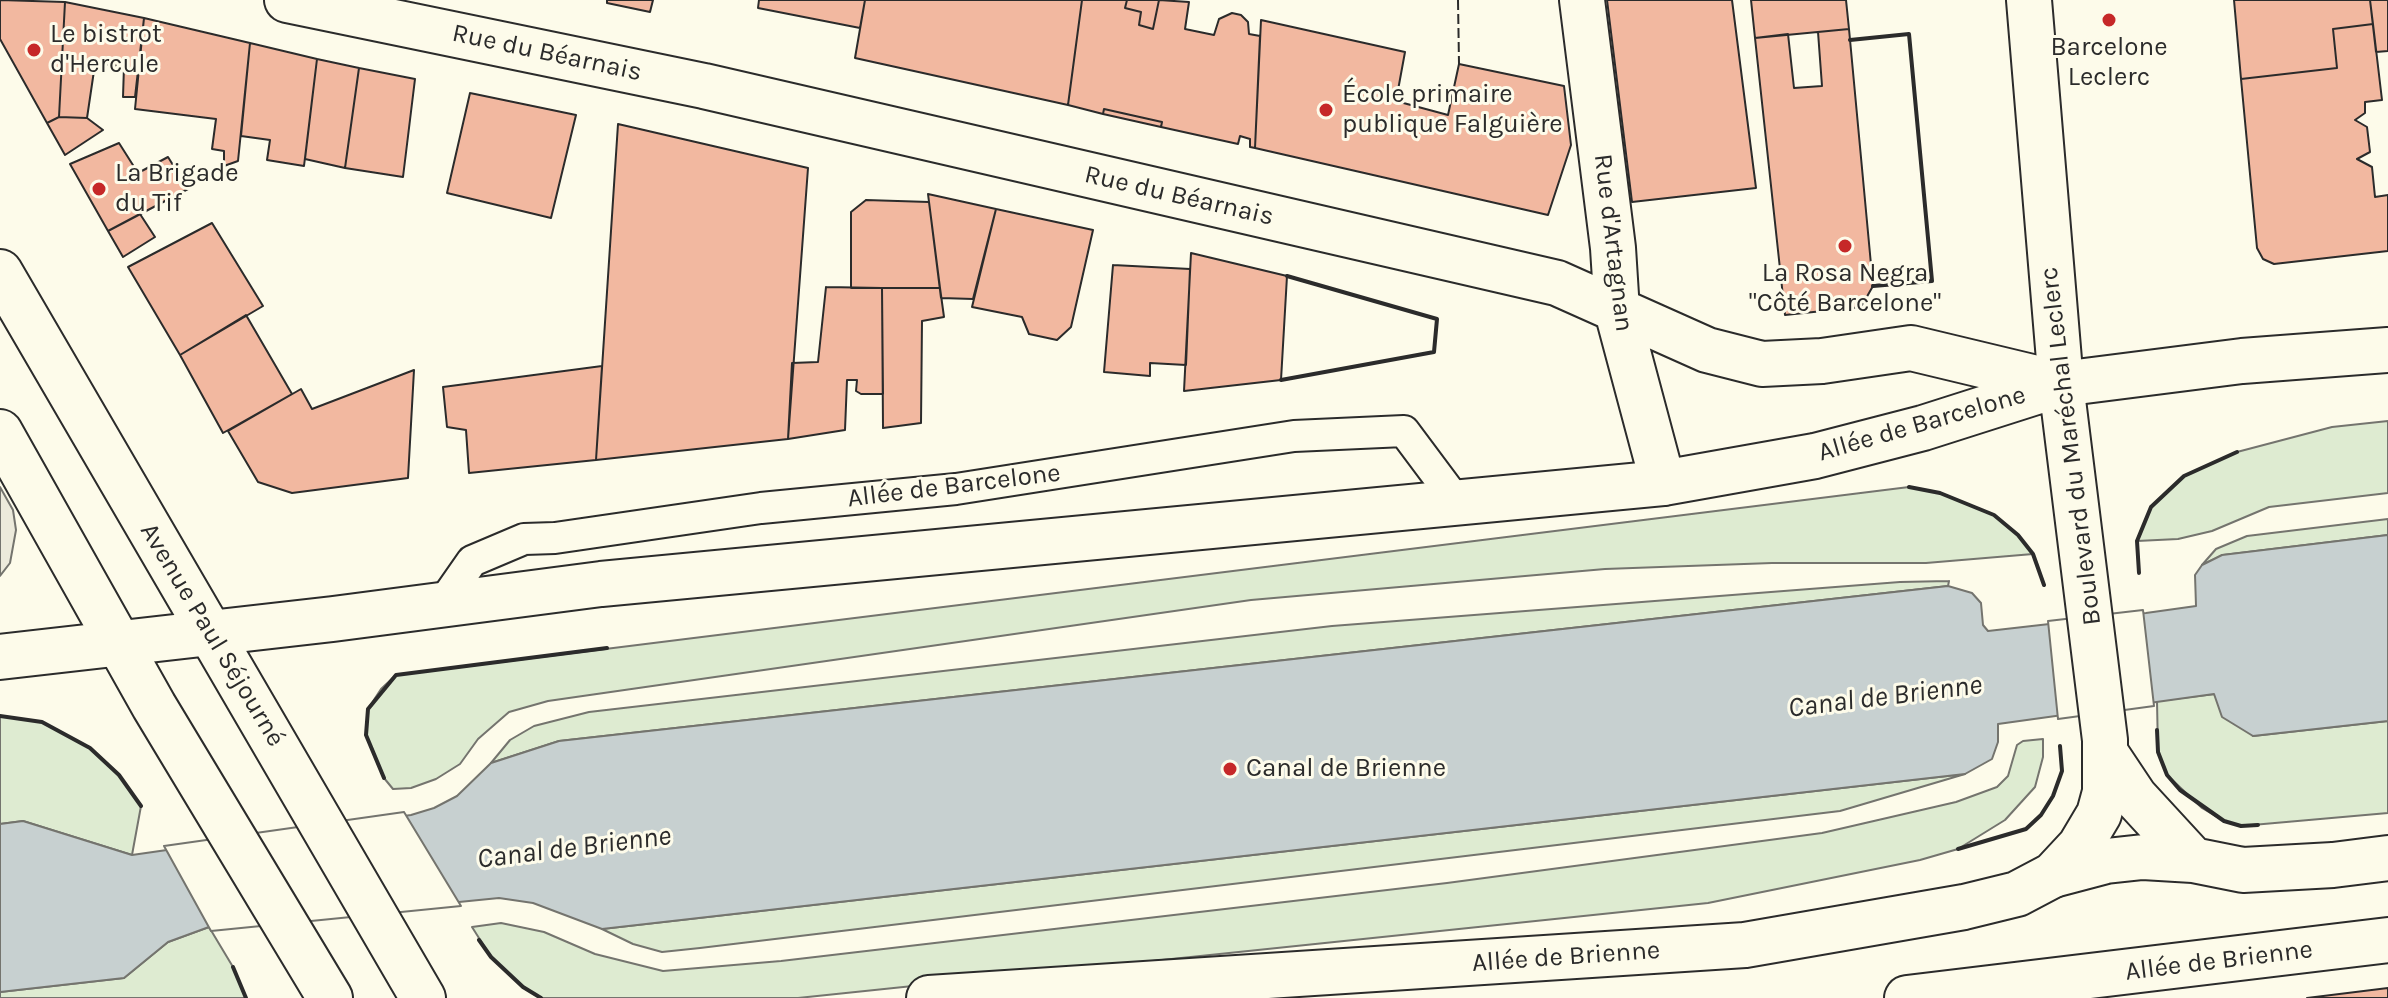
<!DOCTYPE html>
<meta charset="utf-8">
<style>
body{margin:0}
canvas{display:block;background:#fdfbea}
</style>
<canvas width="2388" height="998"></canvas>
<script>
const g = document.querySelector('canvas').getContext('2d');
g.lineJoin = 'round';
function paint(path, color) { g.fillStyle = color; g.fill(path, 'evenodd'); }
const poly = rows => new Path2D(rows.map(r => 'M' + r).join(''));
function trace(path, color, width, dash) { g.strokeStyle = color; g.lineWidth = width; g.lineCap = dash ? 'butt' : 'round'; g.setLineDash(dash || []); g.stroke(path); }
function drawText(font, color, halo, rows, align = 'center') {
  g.font = font + ' Karla,sans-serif'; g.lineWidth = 6; g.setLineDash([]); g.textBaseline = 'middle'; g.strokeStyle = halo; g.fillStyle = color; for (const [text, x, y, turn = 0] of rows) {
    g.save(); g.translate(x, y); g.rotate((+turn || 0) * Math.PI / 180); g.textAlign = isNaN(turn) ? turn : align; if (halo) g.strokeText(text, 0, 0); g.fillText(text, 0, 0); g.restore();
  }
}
const green = poly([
 [2388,421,2388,493,2269,507,2212,531,2178,539,2137,541,2151,507,2184,476,2237,452,2332,427,2388,421],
 [1909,487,1940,493,1994,515,2018,535,2033,554,1926,563,1772,563,1605,569,1251,600,548,701,509,712,478,739,460,764,436,779,411,788,393,789,384,778,366,735,368,709,381,689,396,675,1909,487],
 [2388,519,2388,535,2223,555,2202,565,2216,549,2247,536,2388,519],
 [1949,581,1948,586,559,741,491,763,510,740,534,726,589,712,1332,626,1900,582,1949,581],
 [2215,694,2253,736,2388,721,2388,813,2241,826,2224,821,2202,808,2167,775,2158,752,2157,701,2215,694],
 [0,716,42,722,90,748,119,775,141,806,132,855,23,821,0,824,0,716],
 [2043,739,2043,757,2035,787,2005,820,1958,849,1920,860,1708,903,798,998,541,998,523,987,491,957,472,927,501,923,544,932,595,954,663,971,781,961,1447,883,1822,833,1956,802,1997,787,2008,776,2017,745,2023,741,2043,739],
 [1965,774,1840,811,700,948,662,952,633,944,602,929,1965,774],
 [209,927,233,967,246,998,0,998,0,992,124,978,168,942,209,927]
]);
paint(green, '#deebd1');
trace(green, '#74746e', 2);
const parking = poly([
 [0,487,13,510,16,530,10,563,0,576,0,487]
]);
paint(parking, '#eceadb');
trace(parking, '#74746e', 2);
const water = poly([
 [2388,535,2388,721,2253,736,2222,717,2214,694,1998,724,1998,742,1992,759,1965,774,602,929,533,903,499,898,209,927,168,942,124,978,0,992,0,824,23,821,132,855,411,815,434,808,457,796,491,763,559,741,1948,586,1972,593,1981,603,1983,625,1988,631,2146,613,2196,606,2195,575,2202,565,2222,555,2388,535]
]);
paint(water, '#c7d0d0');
trace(water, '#74746e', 2);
const pier = poly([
 [2143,610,2154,706,2058,719,2048,621,2143,610],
 [404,812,461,906,211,931,164,846,404,812]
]);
paint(pier, '#fdfbea');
trace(pier, '#74746e', 2);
const building = poly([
 [0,0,65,2,59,117,47,123,0,39,0,0],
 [607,0,653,0,650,12,607,3,607,0],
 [759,0,865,0,860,28,758,8,759,0],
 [865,0,1082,0,1068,105,855,58,865,0],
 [1082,0,1127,0,1125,8,1141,12,1139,25,1153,29,1159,0,1189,2,1185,29,1214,35,1219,19,1232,13,1241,15,1248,22,1249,34,1260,36,1255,148,1250,147,1250,139,1240,136,1238,144,1161,127,1162,122,1104,109,1103,114,1068,105,1082,0],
 [1127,0,1159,0,1153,29,1139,25,1141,12,1125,8,1127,0],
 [1607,0,1732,0,1756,188,1632,202,1607,0],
 [1751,0,1846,0,1849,29,1755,38,1751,0],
 [2234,0,2370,0,2373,24,2333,29,2337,68,2241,79,2234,0],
 [2370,0,2388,0,2388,51,2376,52,2370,0],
 [65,2,144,18,135,97,123,97,124,66,95,64,87,118,59,117,65,2],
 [144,18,250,43,238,161,224,166,224,151,212,149,216,119,135,109,144,18],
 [1261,20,1405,52,1396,101,1448,115,1459,64,1564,86,1571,145,1548,215,1255,148,1261,20],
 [2373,24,2382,100,2365,102,2365,113,2355,120,2367,127,2370,152,2357,159,2372,167,2375,197,2388,195,2388,251,2274,264,2263,259,2257,248,2241,79,2337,68,2333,29,2373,24],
 [1849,29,1873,286,1861,307,1785,315,1755,38,1788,34,1794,88,1822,86,1818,32,1849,29],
 [250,43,317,59,304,166,267,160,270,140,241,136,250,43],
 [317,59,359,68,345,168,305,159,317,59],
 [359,68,415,79,403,177,345,168,359,68],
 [470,93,576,115,551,218,447,193,470,93],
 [1104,109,1162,122,1161,127,1103,114,1104,109],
 [59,117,87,118,103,130,65,155,47,123,59,117],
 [618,124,808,168,788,439,596,460,618,124],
 [119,143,138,173,168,157,188,189,108,231,70,164,119,143],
 [928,194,996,209,973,299,941,298,928,194],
 [866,200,929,202,940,288,851,288,851,212,866,200],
 [996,209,1093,230,1071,327,1057,340,1029,334,1022,317,972,307,996,209],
 [140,214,155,237,123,257,108,231,140,214],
 [212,223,263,306,180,355,128,267,212,223],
 [1191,253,1287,276,1281,380,1184,391,1191,253],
 [1113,265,1190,269,1186,365,1150,363,1150,376,1104,372,1113,265],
 [826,287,882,288,883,394,861,394,856,391,857,380,847,380,845,430,788,439,792,363,818,362,826,287],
 [882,288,940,288,944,317,922,321,921,423,883,428,882,288],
 [246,315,292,394,223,433,180,355,246,315],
 [602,366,596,460,469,473,466,430,447,427,443,387,602,366],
 [414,370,408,478,292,493,258,482,228,431,301,389,312,409,414,370],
 [2388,988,2388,998,2307,998,2388,988]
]);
paint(building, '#f2b8a0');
trace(building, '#2b2b2b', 2);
const lane = poly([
 [442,604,472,561,524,539,555,538,761,508,956,489,1294,436,1404,431,1457,502]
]);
const street = poly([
 [287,0,704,86,1557,283,1707,350,1762,364,1822,361,1911,348,2061,384],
 [1582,0,1613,248,1617,311,1663,483],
 [2105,752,2135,797,2193,860],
 [2053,875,2106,861,2143,857,2193,860,2243,870,2333,865,2388,858],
 [1907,998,2388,940]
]);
const secondary = poly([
 [0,657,333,619,601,584,1663,483,1815,456,1923,428,2061,384,2242,361,2388,350],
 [929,998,1745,945,1964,907,2017,894,2053,875,2080,846,2099,814,2105,792,2105,740,2061,384,2029,0]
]);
const primary = poly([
 [0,272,423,998],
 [0,432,154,706,330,998]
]);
trace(lane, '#2b2b2b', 34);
trace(street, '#2b2b2b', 48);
trace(secondary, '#2b2b2b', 48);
trace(primary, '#2b2b2b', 48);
trace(lane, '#fdfbea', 30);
trace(street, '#fdfbea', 44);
trace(secondary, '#fdfbea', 44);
trace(primary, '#fdfbea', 44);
trace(poly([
 [1458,0,1459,64]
]), '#2b2b2b', 2, [10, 4]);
trace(poly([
 [1850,40,1909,34,1932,281,1873,286],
 [1281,380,1434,352,1437,319,1287,276],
 [1909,487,1940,493,1994,515,2018,535,2033,554,2044,585],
 [2139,573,2137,541,2151,507,2184,476,2237,452],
 [0,716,42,722,90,748,119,775,141,806],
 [2157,730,2158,752,2167,775,2180,790,2224,821,2241,826,2258,825],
 [384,778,366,735,368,709,396,675,607,648],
 [1958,849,2026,829,2041,815,2053,796,2062,771,2060,746],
 [479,940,491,957,523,987,541,998],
 [233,967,246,998]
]), '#2b2b2b', 4);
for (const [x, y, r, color] of [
 [2109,20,8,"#c62828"],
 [34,50,8,"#c62828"],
 [1326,110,8,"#c62828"],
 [99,189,8,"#c62828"],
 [1845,246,8,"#c62828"],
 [1230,769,8,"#c62828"]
]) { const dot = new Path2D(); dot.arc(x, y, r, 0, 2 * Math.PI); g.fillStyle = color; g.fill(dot); trace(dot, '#fdfbea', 3); }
drawText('26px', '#2b2b2b', '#fdfbea', [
 ["Le bistrot",50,35],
 ["d'Hercule",50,65],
 ["Barcelone",2109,48,"center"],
 ["Leclerc",2109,78,"center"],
 ["École primaire",1342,95],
 ["publique Falguière",1342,125],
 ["La Brigade",115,174],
 ["du Tif",115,204],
 ["La Rosa Negra",1845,274,"center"],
 ["\"Côté Barcelone\"",1845,304,"center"],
 ["Canal de Brienne",1246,769]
], 'left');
drawText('26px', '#2b2b2b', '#fdfbea', [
 ["Rue du Béarnais",547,53,12],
 ["Rue du Béarnais",1179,196,13],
 ["Rue d'Artagnan",1613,243,83],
 ["Allée de Barcelone",1922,424,-16],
 ["Boulevard du Maréchal Leclerc",2071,446,-97],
 ["Allée de Barcelone",954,486,-7],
 ["Avenue Paul Séjourné",212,635,59],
 ["Allée de Brienne",1566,957,-4],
 ["Allée de Brienne",2219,961,-7]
]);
drawText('italic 28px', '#2b2b2b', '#fdfbea', [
 ["Canal de Brienne",1885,697,-7],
 ["Canal de Brienne",574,848,-7]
]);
</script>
